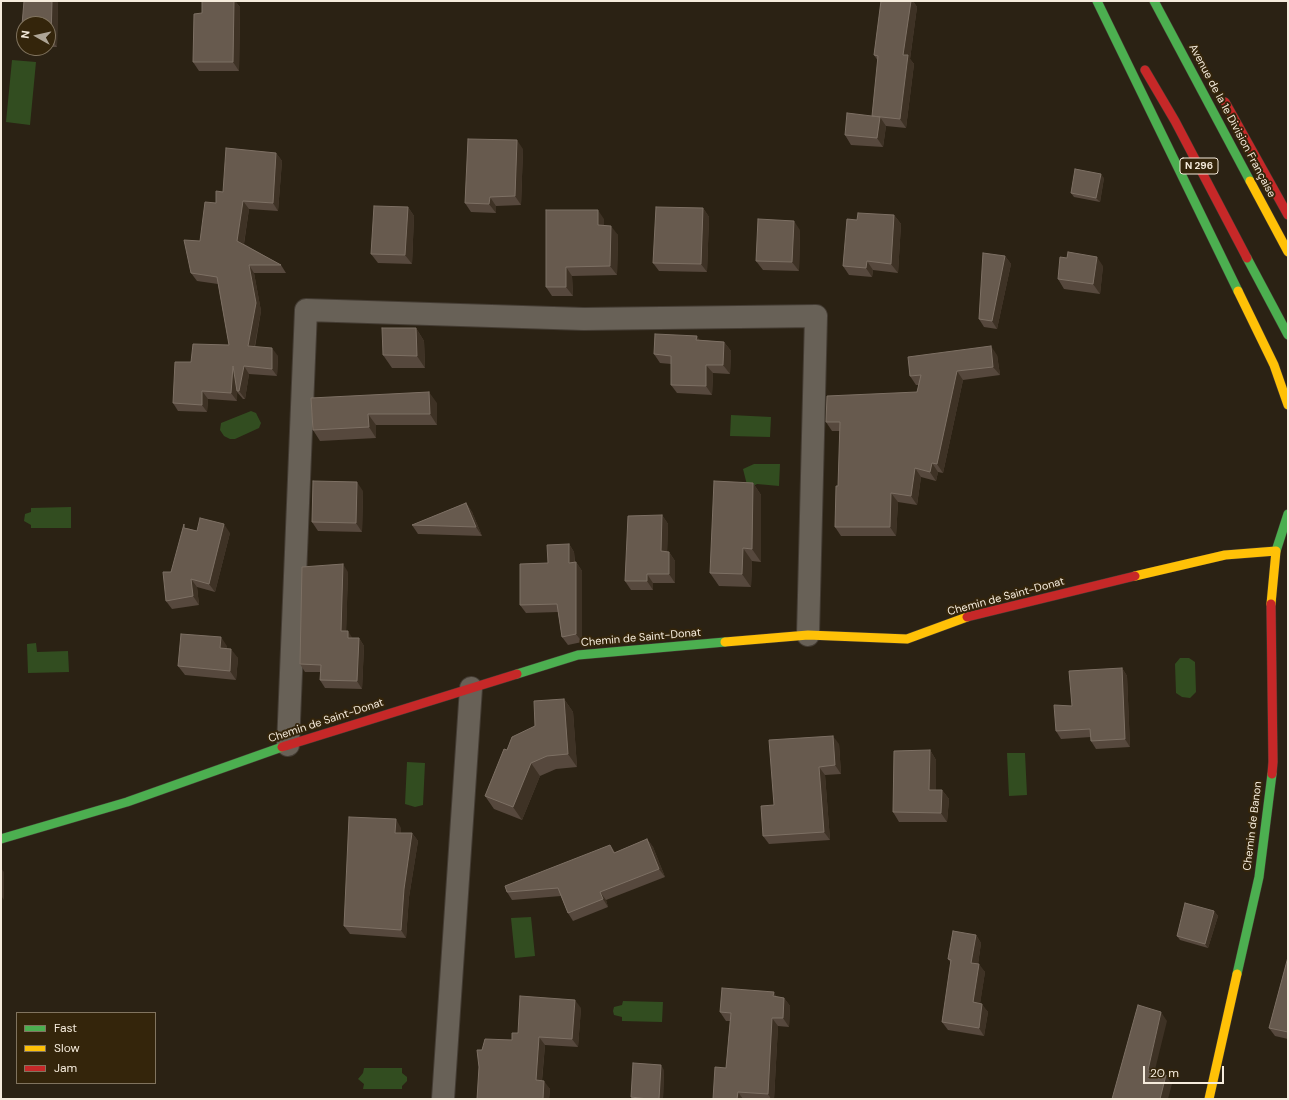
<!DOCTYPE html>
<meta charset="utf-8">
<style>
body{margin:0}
#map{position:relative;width:1289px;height:1100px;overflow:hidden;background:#2b2214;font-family:"DM Sans",sans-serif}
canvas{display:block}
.frame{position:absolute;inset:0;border:2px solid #f5ebdc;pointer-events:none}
.legend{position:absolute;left:16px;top:1012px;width:140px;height:72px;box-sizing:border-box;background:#34250b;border:1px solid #81745f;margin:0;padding:5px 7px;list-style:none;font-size:12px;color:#f5ebdc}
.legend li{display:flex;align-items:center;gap:8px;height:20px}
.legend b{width:20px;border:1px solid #81745f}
.north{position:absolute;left:16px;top:16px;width:40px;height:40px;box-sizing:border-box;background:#34250b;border:1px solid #81745f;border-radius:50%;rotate:278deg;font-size:11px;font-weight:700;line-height:16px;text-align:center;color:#f5ebdc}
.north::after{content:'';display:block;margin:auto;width:14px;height:18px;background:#aea596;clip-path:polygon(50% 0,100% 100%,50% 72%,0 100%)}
.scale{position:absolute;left:1143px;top:1066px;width:81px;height:18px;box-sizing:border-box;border:2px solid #f5ebdc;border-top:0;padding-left:5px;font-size:12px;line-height:14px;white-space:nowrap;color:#f5ebdc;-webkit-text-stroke:3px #34250b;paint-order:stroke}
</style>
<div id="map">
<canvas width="1289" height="1100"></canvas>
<div class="frame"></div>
<ul class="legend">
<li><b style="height:5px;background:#4caf50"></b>Fast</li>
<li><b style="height:5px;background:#ffc107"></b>Slow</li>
<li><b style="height:5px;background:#c62828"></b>Jam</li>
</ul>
<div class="north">N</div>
<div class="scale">20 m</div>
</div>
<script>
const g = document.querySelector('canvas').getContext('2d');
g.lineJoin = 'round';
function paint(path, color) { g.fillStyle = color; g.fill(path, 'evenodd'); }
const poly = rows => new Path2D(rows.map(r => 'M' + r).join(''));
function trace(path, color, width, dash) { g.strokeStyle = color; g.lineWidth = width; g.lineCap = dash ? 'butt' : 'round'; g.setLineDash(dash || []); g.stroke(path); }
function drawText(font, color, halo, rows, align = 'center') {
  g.font = font + ' "DM Sans",sans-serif'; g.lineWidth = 4; g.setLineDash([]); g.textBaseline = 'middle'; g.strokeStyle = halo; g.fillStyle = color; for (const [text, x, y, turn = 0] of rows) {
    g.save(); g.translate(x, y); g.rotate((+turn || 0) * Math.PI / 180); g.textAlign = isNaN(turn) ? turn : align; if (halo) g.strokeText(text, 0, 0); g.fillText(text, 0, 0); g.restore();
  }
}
paint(poly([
 [12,60,36,62,30,125,6,122],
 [251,411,256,413,261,423,259,428,235,439,230,439,224,436,220,430,221,423],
 [731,415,771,417,770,437,730,436],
 [754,464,780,464,779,486,757,484,748,489,743,469],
 [71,507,71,528,31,528,31,525,24,521,25,514,31,512,31,508],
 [36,643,37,652,68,651,69,672,28,673,27,644],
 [1180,658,1189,658,1195,662,1196,692,1190,698,1182,697,1176,693,1175,664],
 [1007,753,1025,753,1027,795,1009,796],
 [407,762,425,763,423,805,415,807,405,804],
 [531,917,535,956,515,958,511,918],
 [623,1001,663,1002,662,1022,622,1021,622,1017,614,1015,613,1011,614,1007,622,1005],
 [364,1068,402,1068,402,1073,407,1077,407,1081,402,1086,402,1089,363,1089,364,1084,358,1079,363,1073]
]), '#324d20');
const street = poly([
 [288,745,306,310,584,319,816,316,808,635],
 [443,1099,471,688]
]);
const fast = poly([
 [1097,1,1238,291],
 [1154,1,1250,181],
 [1247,258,1288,335],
 [1276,551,1288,514],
 [517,674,578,655,725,642],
 [1,839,127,802,282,747],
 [1237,974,1259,877,1272,774]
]);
const slow = poly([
 [1250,181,1288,252],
 [1238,291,1274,365,1288,405],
 [1135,576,1225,555,1276,551,1271,604],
 [725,642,808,635,907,639,967,617],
 [1209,1099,1237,974]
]);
const jam = poly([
 [1145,70,1175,121,1247,258],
 [1225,102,1288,215],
 [1271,604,1273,762,1272,774],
 [967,617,1135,576],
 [282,747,517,674]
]);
trace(street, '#443c33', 24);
trace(fast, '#443c33', 10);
trace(slow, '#443c33', 10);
trace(jam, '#443c33', 10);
trace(street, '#686157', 22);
trace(fast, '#4caf50', 9);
trace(slow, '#ffc107', 9);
trace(jam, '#c62828', 9);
paint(poly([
 [24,1,58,1,57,47,48,47,48,24,24,24,24,41,21,37],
 [234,1,235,1,240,7,239,71,199,71,193,62,202,13],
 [881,1,913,1,917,7,910,59,914,64,906,128,886,126,883,147,851,145,845,135,872,116,878,61,874,55],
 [523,149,521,205,496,206,496,213,471,212,465,203],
 [276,153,282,161,278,211,249,209,244,244,281,265,286,273,254,273,261,311,255,347,278,356,277,376,249,374,245,399,243,399,237,392,237,401,208,399,207,412,178,411,173,403,191,362,229,345,218,284,197,281,191,273,200,241,216,203,223,192],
 [1104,178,1100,202,1074,197,1071,193],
 [408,207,414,216,412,264,378,263,371,254],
 [703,208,709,217,707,272,659,271,653,263],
 [894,215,901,224,898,273,873,270,872,277,849,275,843,266,857,220],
 [604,219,604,225,618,235,617,275,572,276,573,296,552,296,546,287],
 [800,230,799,271,763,270,756,261],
 [1005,256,1011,264,997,329,984,327,979,319],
 [1103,266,1100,294,1064,289,1058,279],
 [416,328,424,341,425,368,392,368,383,355],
 [700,340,724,342,731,351,730,374,713,373,712,395,677,393,671,385,671,364,660,363,654,354],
 [997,355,1000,375,963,380,943,473,938,472,936,481,921,477,917,505,898,502,896,536,841,536,835,527,838,486,840,431,832,431,826,422,917,392,919,385,916,385,910,376],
 [311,398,437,403,437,425,376,425,376,438,320,441,313,430],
 [753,483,761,495,761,562,752,561,751,587,719,586,710,573],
 [363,491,362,532,318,531,312,522],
 [466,503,472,512,482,536,418,534,412,525],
 [662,515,668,524,667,552,669,552,675,561,675,583,653,583,653,590,631,590,625,581],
 [187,528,197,531,230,533,215,592,197,587,199,605,172,609,166,601,171,572],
 [569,544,574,552,575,563,576,562,582,571,582,642,568,645,562,637,558,612,526,613,520,605,548,563],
 [348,572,346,631,352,638,359,638,364,646,362,689,325,688,320,680,321,672,305,672,300,664],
 [227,646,227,649,238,658,236,680,185,675,178,666],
 [1122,668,1127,676,1130,747,1096,749,1091,741,1091,737,1061,739,1056,731,1072,706],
 [564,699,573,712,577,767,556,769,540,776,522,820,494,809,485,796,507,750,535,726],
 [839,744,841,774,825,775,830,840,769,844,763,836,774,805],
 [930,750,936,760,936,790,942,790,949,799,947,822,899,822,893,812],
 [401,828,401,833,412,833,418,841,409,897,406,938,350,934,344,926],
 [647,839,653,847,665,877,606,900,608,907,573,921,568,913,561,896,512,900,507,892,616,852],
 [1214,911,1218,916,1208,948,1180,940,1177,936],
 [976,935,981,943,978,964,985,972,980,1003,988,1012,984,1036,948,1030,942,1022,951,963,948,959],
 [1288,957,1288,1039,1275,1036,1269,1028],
 [777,997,784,998,790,1006,789,1027,778,1026,774,1099,713,1099,726,1068,730,1021,726,1021,720,1012],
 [581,1008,578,1047,545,1045,542,1081,550,1089,549,1099,477,1099,482,1050,512,1040,518,1033],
 [664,1070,663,1099,632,1099,631,1097]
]), '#56483d');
paint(poly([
 [52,1,58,1,57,47,51,39],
 [234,1,235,1,240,7,239,71,233,62],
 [911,1,913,1,917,7,910,59,914,64,906,128,900,119,903,55],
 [880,117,886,126,883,147,877,138],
 [517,140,523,149,521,205,515,196],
 [276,153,282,161,278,211,273,203],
 [1101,174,1104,178,1100,202,1096,198],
 [490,197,496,206,496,213,489,204],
 [243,201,249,209,243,249,237,241],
 [408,207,414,216,412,264,405,255],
 [703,208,709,217,707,272,701,264],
 [598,210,604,219,604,234,598,225],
 [894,215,901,224,898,273,891,264],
 [794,221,800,230,799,271,792,262],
 [611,226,618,235,617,275,610,266],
 [1005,256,1011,264,997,329,992,321],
 [1097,257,1103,266,1100,294,1093,284],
 [867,261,873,270,872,277,866,268],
 [249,265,254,273,261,311,253,354,248,346],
 [566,267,572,276,573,296,566,287],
 [416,328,424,341,425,368,417,356],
 [697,336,703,345,696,340],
 [724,342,731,351,730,374,723,365],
 [991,346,997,355,1000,375,993,367],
 [272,348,278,356,277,376,272,369],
 [706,365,713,373,712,395,706,386],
 [233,366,238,374,237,401,231,393],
 [244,366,249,374,245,399,239,391],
 [957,371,963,380,943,473,937,464],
 [202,391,208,399,207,412,202,405],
 [429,392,437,403,437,425,430,414],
 [368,414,376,425,376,438,369,427],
 [932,463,938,472,936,481,930,472],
 [915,468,921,477,917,505,911,496],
 [357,482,363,491,362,532,356,523],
 [753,483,761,495,761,562,752,549],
 [891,493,898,502,896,536,890,527],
 [466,503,472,512,482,536,476,527],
 [662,515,668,524,667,560,661,551],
 [224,524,230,533,215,592,209,584],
 [569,544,574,552,575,571,569,563],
 [743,548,752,561,751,587,742,574],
 [669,552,675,561,675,583,669,574],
 [576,562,582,571,582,642,576,634],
 [343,564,348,572,346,638,341,631],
 [647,574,653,583,653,590,647,581],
 [191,579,197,587,199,605,193,596],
 [348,631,353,639,348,638],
 [221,637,227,646,227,657,220,648],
 [359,638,364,646,362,689,357,681],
 [231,649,238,658,236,680,230,671],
 [1122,668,1127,676,1130,747,1125,739],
 [564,699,573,712,577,767,568,754],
 [833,736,839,744,841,774,835,765],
 [930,750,936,760,936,799,929,790],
 [531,763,540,776,522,820,513,807],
 [819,767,825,775,830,840,824,832],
 [942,790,949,799,947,822,941,813],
 [396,819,401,828,401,841,395,833],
 [412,833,418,841,409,897,406,938,401,930,404,889],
 [647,839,653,847,665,877,659,869],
 [610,845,616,853,614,853],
 [1,868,4,872,4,900,1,896],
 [600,892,606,900,608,907,603,899],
 [1214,911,1218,916,1208,948,1205,944],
 [976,935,981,943,977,971,971,963],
 [979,964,985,972,979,1011,973,1002],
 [774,992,779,1001,773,996],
 [784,998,790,1006,789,1027,783,1018],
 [575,1000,581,1008,578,1047,572,1039],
 [982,1004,988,1012,984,1036,979,1028],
 [1161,1012,1167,1021,1153,1078,1148,1070],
 [772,1018,778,1026,774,1099,771,1099,768,1094],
 [539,1037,545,1045,541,1089,536,1080],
 [661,1065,664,1070,663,1099,659,1099],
 [1166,1075,1172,1084,1168,1099,1160,1099],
 [544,1081,550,1089,549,1099,543,1099],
 [738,1092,743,1099,737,1099]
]), '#3e3225');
const building = poly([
 [24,1,52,1,51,39,48,39,48,24,24,24,24,37,21,37,24,1],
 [202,1,234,1,233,62,193,62,194,14,202,13,202,1],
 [881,1,911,1,903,55,908,55,900,119,872,116,878,56,874,55,881,1],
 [847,113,880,117,877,138,845,135,847,113],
 [468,139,517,140,515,196,490,197,489,204,465,203,468,139],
 [226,148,276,153,273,203,243,201,237,241,281,265,249,265,256,303,248,346,272,348,272,369,244,366,239,391,237,391,233,366,231,393,202,391,202,405,173,403,175,362,191,362,193,344,229,345,217,277,191,273,184,240,200,241,205,202,216,203,216,191,223,192,226,148],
 [1075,169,1101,174,1096,198,1071,193,1075,169],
 [374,206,408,207,405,255,371,254,374,206],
 [656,207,703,208,701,264,653,263,656,207],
 [546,210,598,210,598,225,611,226,610,266,566,267,566,287,546,287,546,210],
 [858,213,894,215,891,264,867,261,866,268,843,266,847,219,857,220,858,213],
 [758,219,794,221,792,262,756,261,758,219],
 [1068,252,1097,257,1093,284,1058,279,1060,257,1067,258,1068,252],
 [983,253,1005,256,992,321,979,319,983,253],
 [382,328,416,328,417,356,383,355,382,328],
 [655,334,697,336,696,340,724,342,723,365,706,365,706,386,671,385,671,356,654,354,655,334],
 [991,346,993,367,957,371,937,464,932,463,930,472,915,468,911,496,891,493,890,527,835,527,836,486,838,486,840,422,826,422,827,396,917,392,921,375,910,376,908,357,991,346],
 [429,392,430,414,368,414,369,427,313,430,311,398,429,392],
 [313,481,357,482,356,523,312,522,313,481],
 [714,481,753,483,752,549,743,548,742,574,710,573,714,481],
 [466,503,476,527,412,525,466,503],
 [662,515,661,551,669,552,669,574,647,574,647,581,625,581,628,516,662,515],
 [200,518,224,524,209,584,191,579,193,596,166,601,163,572,171,572,184,524,184,528,197,531,200,518],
 [569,544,569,563,576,562,576,634,562,637,557,604,520,605,520,564,548,563,547,545,569,544],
 [343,564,341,631,348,631,348,638,359,638,357,681,320,680,321,665,300,664,302,567,343,564],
 [181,634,221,637,220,648,231,649,230,671,178,666,181,634],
 [1122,668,1125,739,1091,741,1090,729,1056,731,1054,705,1072,706,1069,671,1122,668],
 [564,699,568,754,547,756,531,763,513,807,485,796,504,749,507,750,512,737,535,726,534,701,564,699],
 [833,736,835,765,819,767,824,832,763,836,761,806,774,805,769,740,833,736],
 [930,750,929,790,942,790,941,813,893,812,894,751,930,750],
 [349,817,396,819,395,833,412,833,404,889,401,930,344,926,349,817],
 [647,839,659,869,600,892,603,899,568,913,558,888,507,892,505,886,610,845,614,853,647,839],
 [1185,903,1214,911,1205,944,1177,936,1185,903],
 [953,931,976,935,971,963,979,964,973,1002,982,1004,979,1028,942,1022,951,960,948,959,953,931],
 [1288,957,1288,1032,1269,1028,1288,957],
 [722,988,774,992,773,996,784,998,783,1018,772,1018,768,1094,738,1092,737,1099,713,1099,715,1067,726,1068,731,1013,720,1012,722,988],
 [520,996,575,1000,572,1039,539,1037,536,1080,544,1081,543,1099,477,1099,479,1067,477,1050,482,1050,485,1039,512,1040,512,1033,518,1033,520,996],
 [1138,1005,1161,1012,1148,1070,1166,1075,1160,1099,1112,1099,1138,1005],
 [633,1063,661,1065,659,1099,648,1099,631,1097,633,1063]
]);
paint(building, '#675a4e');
trace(building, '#7d7064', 1);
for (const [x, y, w] of [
 [1199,166,38]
]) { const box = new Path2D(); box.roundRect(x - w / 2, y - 8, w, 16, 3); g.fillStyle = '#34250b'; g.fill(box); trace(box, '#f5ebdc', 1); }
drawText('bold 10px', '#f5ebdc', null, [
 ["N 296",1199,166]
]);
drawText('11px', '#f5ebdc', '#34250b', [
 ["Avenue de la 1e Division Française",1232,121,62],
 ["Chemin de Saint-Donat",1006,597,-15],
 ["Chemin de Saint-Donat",641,638,-5],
 ["Chemin de Saint-Donat",326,721,-18],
 ["Chemin de Banon",1253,826,-83]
]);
</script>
